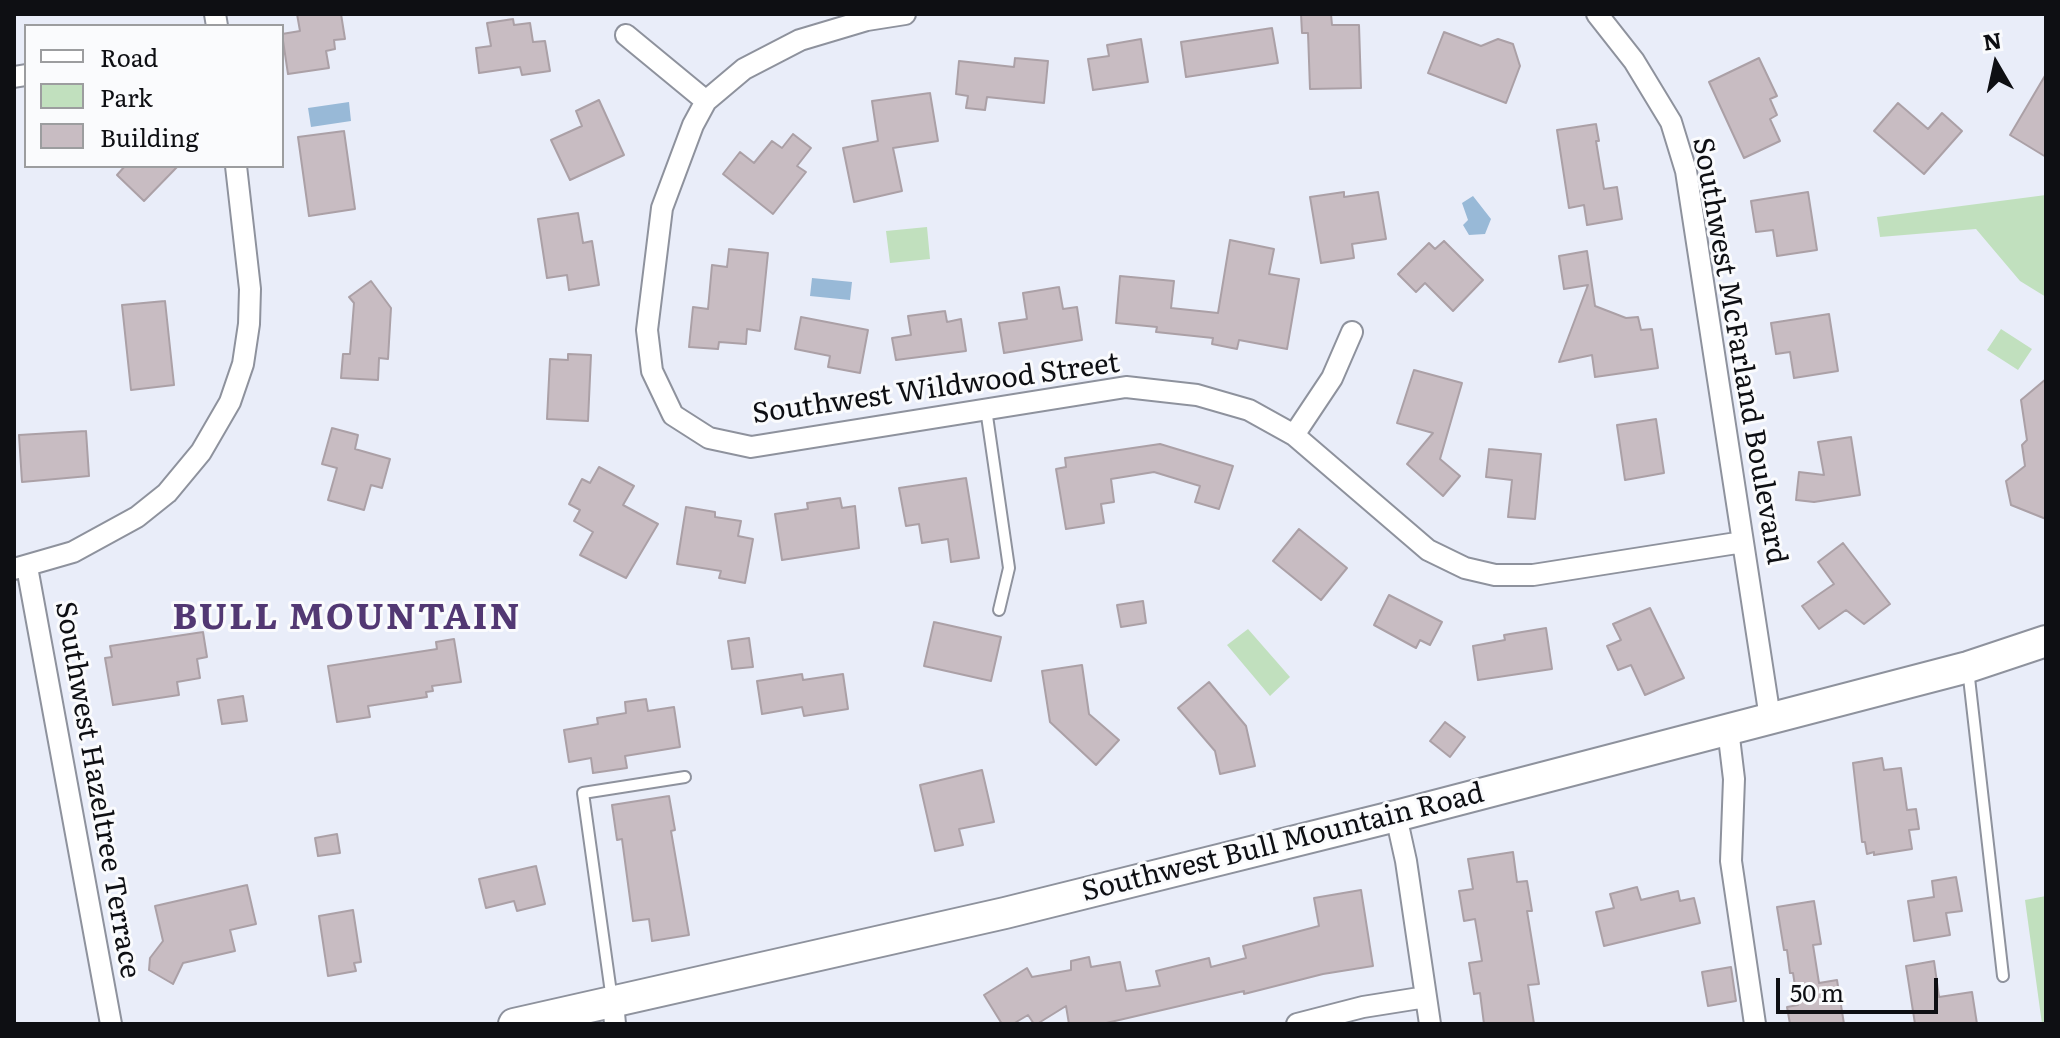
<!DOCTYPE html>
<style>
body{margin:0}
#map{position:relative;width:2060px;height:1038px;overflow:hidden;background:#e9edf9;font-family:Literata,serif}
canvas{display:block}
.frame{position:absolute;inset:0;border:16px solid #0e0f13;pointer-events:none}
.legend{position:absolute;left:24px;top:24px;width:260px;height:144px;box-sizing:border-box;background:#fafbfd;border:2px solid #9c9d9f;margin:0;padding:10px 14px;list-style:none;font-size:24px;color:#0e0f13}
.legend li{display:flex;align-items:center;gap:16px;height:40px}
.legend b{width:40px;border:2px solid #9c9d9f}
.north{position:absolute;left:1956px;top:24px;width:80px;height:80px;-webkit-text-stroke:6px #fafbfd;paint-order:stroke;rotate:351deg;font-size:22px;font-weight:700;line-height:32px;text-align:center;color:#0e0f13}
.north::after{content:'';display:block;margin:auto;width:28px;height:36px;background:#0e0f13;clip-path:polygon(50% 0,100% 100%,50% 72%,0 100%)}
.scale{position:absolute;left:1776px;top:978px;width:162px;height:36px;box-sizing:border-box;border:4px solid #0e0f13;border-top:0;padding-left:10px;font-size:24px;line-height:28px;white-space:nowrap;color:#0e0f13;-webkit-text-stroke:6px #fafbfd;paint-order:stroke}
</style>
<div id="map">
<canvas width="2060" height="1038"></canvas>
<div class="frame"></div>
<ul class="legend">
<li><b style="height:10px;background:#fff"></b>Road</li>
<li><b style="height:22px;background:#c1e0be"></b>Park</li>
<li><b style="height:22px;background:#c8bcc2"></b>Building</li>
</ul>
<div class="north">N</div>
<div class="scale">50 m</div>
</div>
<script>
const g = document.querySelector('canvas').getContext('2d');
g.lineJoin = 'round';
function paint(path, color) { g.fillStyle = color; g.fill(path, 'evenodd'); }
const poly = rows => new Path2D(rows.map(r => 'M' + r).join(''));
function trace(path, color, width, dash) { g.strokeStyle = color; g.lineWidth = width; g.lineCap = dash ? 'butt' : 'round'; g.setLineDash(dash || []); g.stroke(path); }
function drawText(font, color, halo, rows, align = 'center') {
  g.font = font + ' Literata,serif'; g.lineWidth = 6; g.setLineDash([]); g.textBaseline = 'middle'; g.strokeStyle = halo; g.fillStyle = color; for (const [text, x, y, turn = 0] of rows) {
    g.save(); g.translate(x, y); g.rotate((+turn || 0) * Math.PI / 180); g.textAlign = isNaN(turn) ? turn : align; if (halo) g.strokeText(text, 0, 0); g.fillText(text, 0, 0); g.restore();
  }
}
paint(poly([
 [2046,195,2046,297,2020,281,1976,229,1880,237,1877,217],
 [927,227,930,259,890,263,886,231],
 [2001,329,2032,349,2018,370,1987,350],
 [1248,629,1290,677,1270,696,1227,645],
 [2046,896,2046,1024,2042,1024,2025,900]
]), '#c1e0be');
paint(poly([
 [349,102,351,121,311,127,308,108],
 [1473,196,1491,219,1485,234,1469,235,1463,225,1468,220,1462,203],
 [812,278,852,282,850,300,810,296]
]), '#98b9d7');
const building = poly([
 [297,14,341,14,345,39,334,40,335,49,326,51,329,68,288,74,282,34,300,31,297,14],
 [1301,14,1331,14,1332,25,1359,25,1361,88,1310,89,1308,33,1302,33,1301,14],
 [513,19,514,25,530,23,533,42,545,41,550,71,522,75,520,67,479,73,476,48,491,46,487,23,513,19],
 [1272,28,1278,63,1186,77,1181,42,1272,28],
 [1444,32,1481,46,1498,39,1513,44,1520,66,1506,103,1428,73,1444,32],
 [1141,39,1148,82,1093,90,1088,59,1109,56,1107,45,1141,39],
 [1015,58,1048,61,1044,103,987,97,985,110,966,108,968,96,956,94,959,61,1014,67,1015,58],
 [1759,58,1777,96,1770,99,1777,115,1770,119,1780,141,1744,158,1709,82,1759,58],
 [2046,74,2046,157,2010,135,2046,74],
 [930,93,938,141,893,148,902,191,854,202,843,148,878,141,872,101,930,93],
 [599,100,624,155,570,180,551,140,582,126,576,111,599,100],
 [1898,103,1928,129,1942,113,1962,131,1924,174,1874,131,1898,103],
 [1596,124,1599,141,1596,141,1604,189,1617,187,1622,219,1587,225,1584,205,1569,208,1557,130,1596,124],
 [344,131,355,209,309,216,298,137,344,131],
 [793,134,811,148,797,166,806,172,773,214,723,174,740,152,754,163,772,141,782,148,793,134],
 [125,166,178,166,144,201,117,175,125,166],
 [1344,192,1344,197,1378,192,1386,239,1352,244,1354,258,1321,263,1310,197,1344,192],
 [1808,192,1817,250,1777,256,1773,230,1756,232,1751,201,1808,192],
 [578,213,583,243,592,241,599,285,569,290,567,275,547,278,538,219,578,213],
 [1230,240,1274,249,1269,274,1299,279,1287,349,1239,340,1237,349,1212,344,1213,338,1156,332,1157,327,1116,323,1120,276,1174,281,1171,308,1218,313,1230,240],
 [1444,241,1483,280,1453,311,1425,283,1416,292,1398,274,1429,243,1435,249,1444,241],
 [729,249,768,253,760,331,747,329,746,344,719,342,718,349,689,347,693,307,708,309,712,265,727,267,729,249],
 [1587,251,1595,306,1626,318,1638,317,1641,330,1652,329,1658,368,1595,377,1592,355,1559,362,1588,285,1564,289,1559,256,1587,251],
 [371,281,391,308,388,359,379,358,378,380,341,378,343,354,350,354,354,303,349,297,371,281],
 [1059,287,1063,309,1077,307,1082,340,1004,353,999,323,1027,319,1023,293,1059,287],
 [165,301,174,385,131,390,122,305,165,301],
 [945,311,947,322,961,319,966,351,896,360,892,338,911,335,908,316,945,311],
 [1829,314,1838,371,1794,378,1790,352,1776,354,1771,323,1829,314],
 [801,317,868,330,860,373,828,367,830,356,795,349,801,317],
 [568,354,591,355,588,421,547,419,550,359,568,360,568,354],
 [1414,370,1462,383,1440,459,1460,476,1443,496,1407,464,1433,433,1397,423,1414,370],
 [2046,379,2046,519,2011,505,2006,481,2025,466,2022,445,2027,440,2021,400,2046,379],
 [1656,419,1664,473,1625,480,1617,425,1656,419],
 [332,428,358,435,355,449,390,459,382,488,371,485,364,510,328,500,337,468,322,464,332,428],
 [86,431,89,476,22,482,19,435,86,431],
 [1851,437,1860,495,1814,502,1796,500,1799,472,1824,475,1818,442,1851,437],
 [1160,444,1233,466,1219,509,1195,502,1200,486,1154,472,1111,479,1114,502,1101,504,1104,523,1066,529,1056,469,1066,467,1065,458,1160,444],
 [1489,449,1541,454,1535,519,1508,517,1512,480,1486,477,1489,449],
 [599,467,634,486,623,505,658,524,626,578,580,555,593,532,574,521,580,510,569,504,582,479,590,483,599,467],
 [966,478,979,558,951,562,948,539,922,543,919,524,906,526,899,488,966,478],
 [840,498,842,508,855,506,859,548,782,560,775,514,808,509,807,503,840,498],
 [686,507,715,512,715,517,741,521,738,536,753,539,745,583,719,578,721,571,677,564,686,507],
 [1299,529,1347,568,1321,600,1273,561,1299,529],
 [1843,543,1890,604,1864,624,1846,610,1819,629,1802,606,1834,584,1818,562,1843,543],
 [1389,595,1442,622,1430,645,1420,640,1416,648,1374,625,1389,595],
 [1143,601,1146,623,1121,627,1117,605,1143,601],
 [1650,608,1684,678,1645,695,1631,665,1618,670,1607,646,1621,640,1613,624,1650,608],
 [934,622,1001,637,991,681,924,666,934,622],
 [1546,628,1552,669,1478,680,1473,646,1505,640,1504,635,1546,628],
 [203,632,207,657,197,659,200,678,177,682,179,695,113,705,105,658,112,657,110,646,203,632],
 [749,638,753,667,732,669,728,641,749,638],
 [454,639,461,682,432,686,433,691,426,692,427,697,368,706,370,717,337,722,328,666,437,649,436,642,454,639],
 [1082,665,1089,714,1119,740,1096,765,1050,722,1042,671,1082,665],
 [802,674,803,680,843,674,848,709,804,716,802,707,762,714,757,681,802,674],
 [1209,682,1246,726,1255,766,1220,774,1215,751,1178,708,1209,682],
 [243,696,247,721,222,724,218,700,243,696],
 [646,699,648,711,674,707,680,747,625,756,627,768,593,773,591,758,569,762,564,730,598,724,597,718,626,713,625,702,646,699],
 [1445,722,1465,737,1450,757,1430,741,1445,722],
 [1882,758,1884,770,1901,768,1907,810,1916,809,1919,829,1909,830,1912,849,1874,855,1874,852,1867,854,1865,842,1862,842,1853,763,1882,758],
 [982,770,994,822,959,829,963,845,935,851,920,785,982,770],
 [669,796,675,830,671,831,689,935,652,941,649,919,633,921,622,839,617,840,612,805,669,796],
 [337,834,340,853,318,856,315,838,337,834],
 [1513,852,1517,882,1527,881,1532,911,1527,911,1539,984,1528,985,1534,1024,1484,1024,1480,993,1474,994,1469,963,1482,961,1475,919,1464,921,1459,891,1473,889,1468,859,1513,852],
 [536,866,545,904,517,911,514,901,486,908,479,879,536,866],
 [1956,877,1962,911,1946,913,1950,935,1914,941,1908,901,1934,897,1932,881,1956,877],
 [247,885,256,924,230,930,235,951,183,963,173,984,149,970,150,958,163,941,155,906,247,885],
 [1637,887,1641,900,1678,891,1680,901,1694,898,1700,923,1604,946,1596,912,1614,908,1610,894,1637,887],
 [1361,890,1373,966,1323,974,1244,994,1244,991,1102,1024,1069,1024,1066,1006,1037,1024,1034,1024,1028,1015,1013,1024,1002,1024,984,995,1027,968,1032,977,1071,970,1071,961,1089,957,1091,967,1120,962,1126,991,1160,986,1156,971,1209,958,1211,967,1246,958,1243,946,1319,926,1314,898,1361,890],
 [1814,901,1821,944,1813,945,1819,983,1837,980,1844,1024,1790,1024,1787,1007,1798,1005,1793,973,1790,973,1787,950,1784,950,1777,907,1814,901],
 [353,910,361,962,354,963,356,971,328,976,319,916,353,910],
 [1934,961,1939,997,1972,992,1977,1024,1915,1024,1906,966,1934,961],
 [1731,967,1736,1001,1708,1006,1702,972,1731,967]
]);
paint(building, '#c8bcc2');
trace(building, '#aba0a6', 2);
const service = poly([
 [986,409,1009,568,999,610],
 [1968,669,2003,976],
 [612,1000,583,793,685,777]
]);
const minor = poly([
 [215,14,217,26],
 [905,14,867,20,800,40,744,69,706,101,693,125,662,208,647,330,652,371,673,415,709,438,751,447,1126,387,1197,395,1249,410,1294,435,1428,550,1465,568,1495,575,1533,575,1743,542],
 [1597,14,1634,61,1671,122,1686,171,1770,718],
 [626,35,706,101],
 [14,77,26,75],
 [1294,435,1332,378,1352,332],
 [27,567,111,1024],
 [14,569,73,552,137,517,167,493,201,452,230,402,243,364,249,324,250,289,236,166],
 [1728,729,1734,779,1731,861,1755,1024],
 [1396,816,1406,861,1430,1024],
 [613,1002,615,1024],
 [1297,1024,1363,1007,1426,997]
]);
const secondary = poly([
 [514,1024,1005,913,1396,816,1968,667,2046,641]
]);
trace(service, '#8e929d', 14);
trace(minor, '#8e929d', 24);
trace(secondary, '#8e929d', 34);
trace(service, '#fff', 10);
trace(minor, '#fff', 20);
trace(secondary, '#fff', 30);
drawText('28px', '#0e0f13', '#fafbfd', [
 ["Southwest McFarland Boulevard",1739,351,80],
 ["Southwest Wildwood Street",936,389,-8],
 ["Southwest Hazeltree Terrace",97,790,80],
 ["Southwest Bull Mountain Road",1283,843,-14]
]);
g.letterSpacing = '2px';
drawText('bold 36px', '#523873', '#fafbfd', [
 ["BULL MOUNTAIN",347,618]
]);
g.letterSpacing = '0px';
</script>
